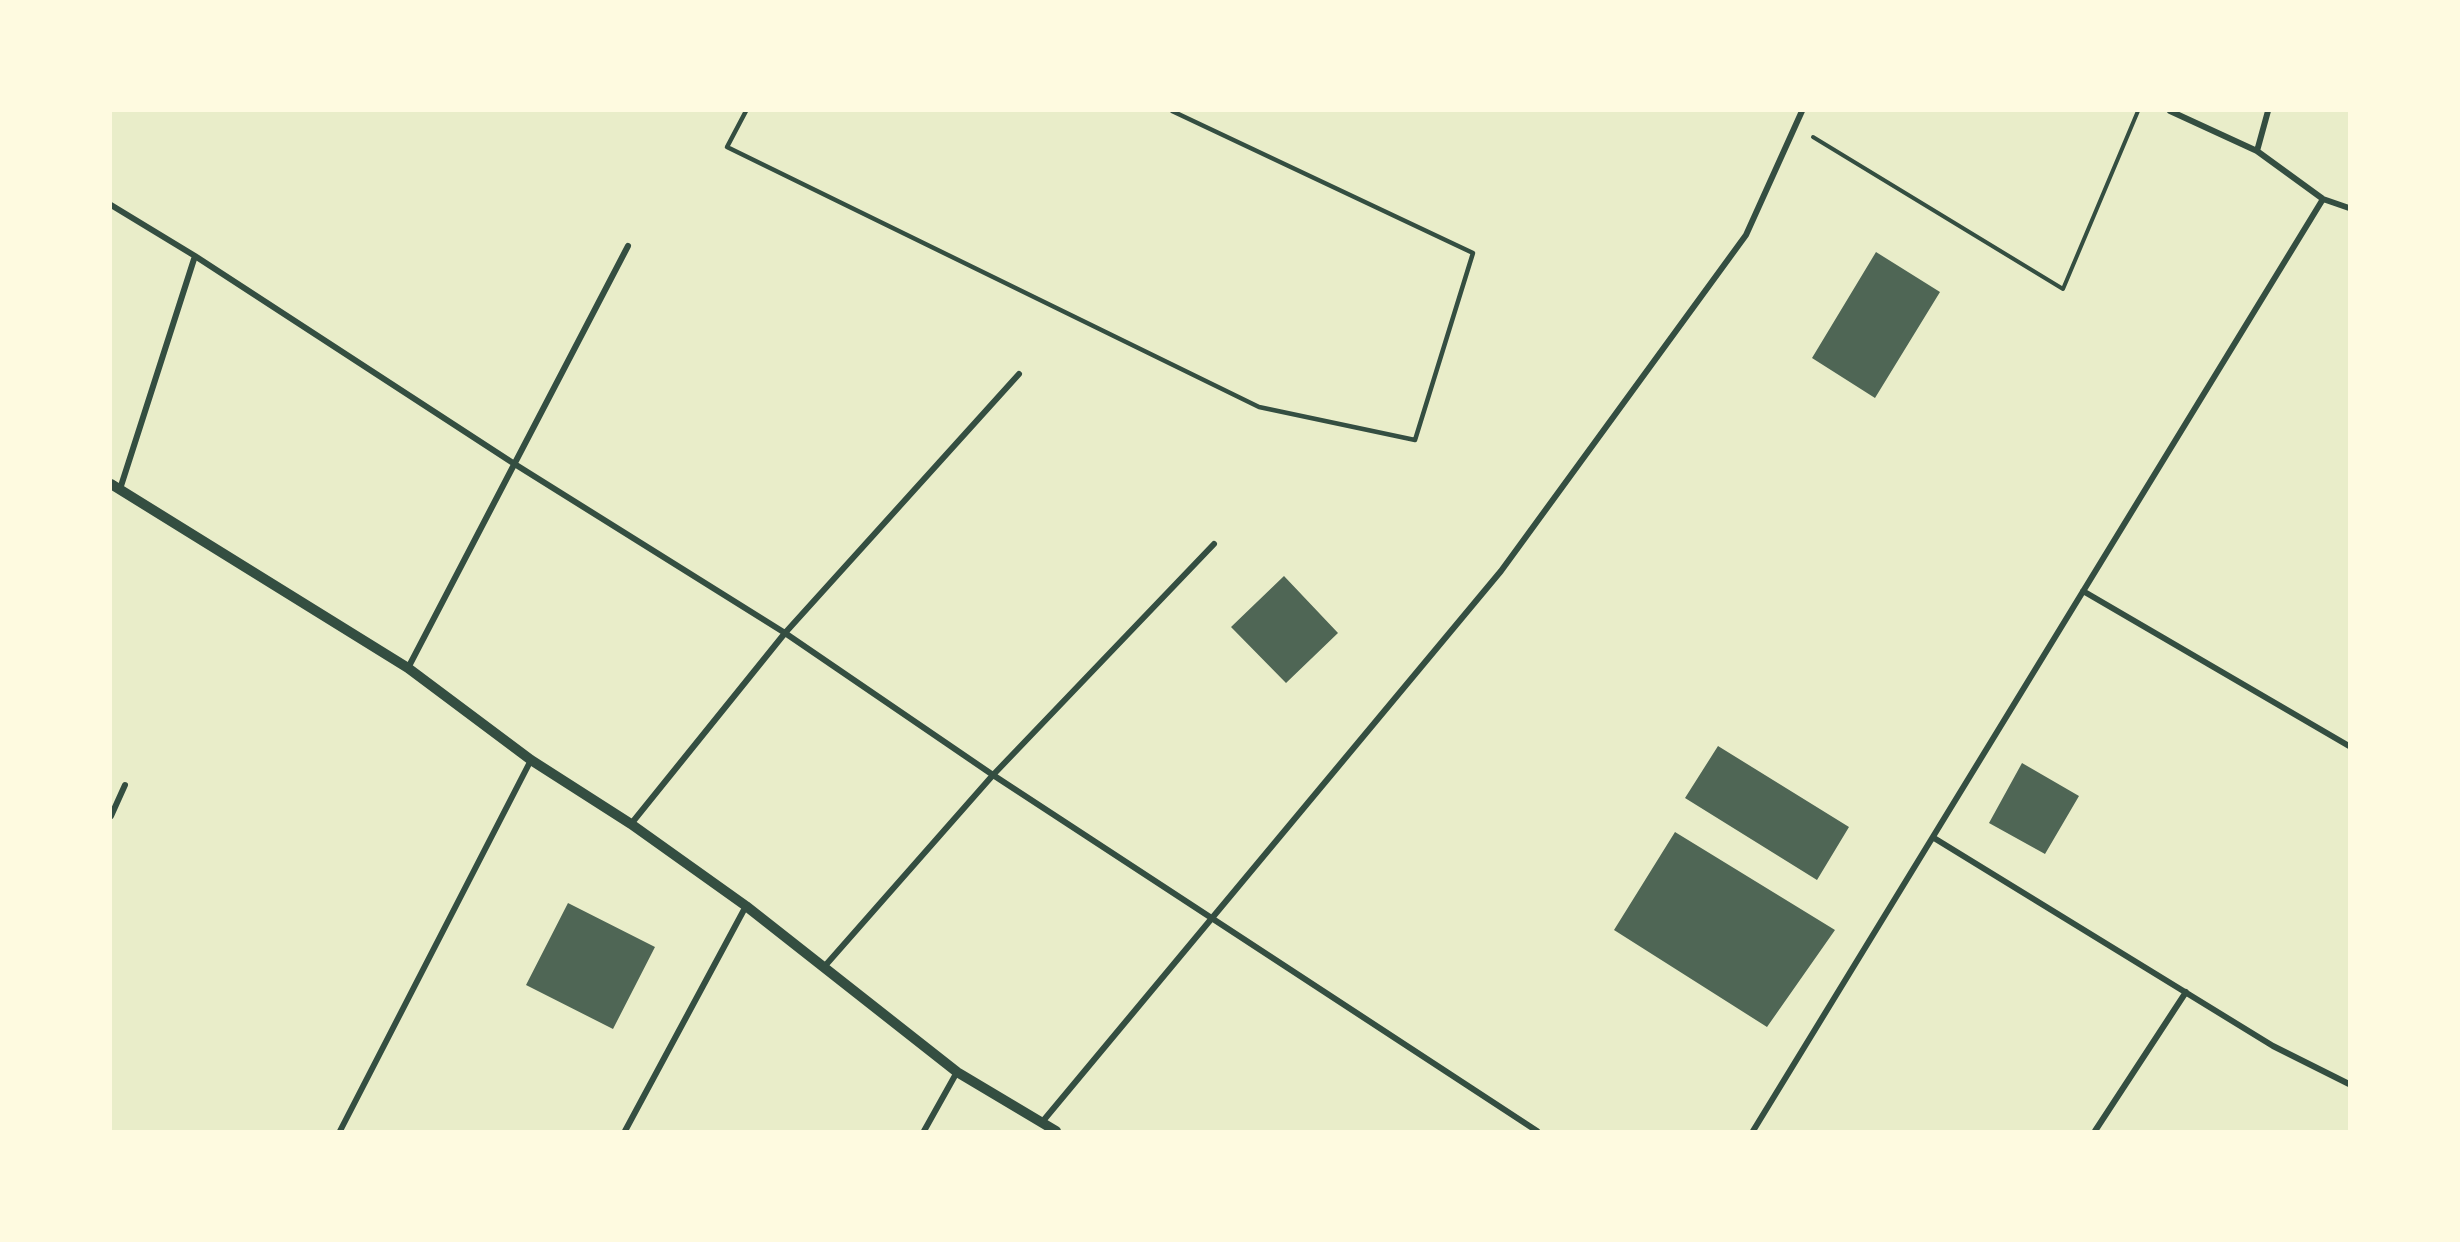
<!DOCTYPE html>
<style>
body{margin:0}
#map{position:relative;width:2460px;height:1242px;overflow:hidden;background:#e9edc9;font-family:"Exo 2",sans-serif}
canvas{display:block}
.frame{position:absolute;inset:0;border:112px solid #fefae0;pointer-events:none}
</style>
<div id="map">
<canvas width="2460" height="1242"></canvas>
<div class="frame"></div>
</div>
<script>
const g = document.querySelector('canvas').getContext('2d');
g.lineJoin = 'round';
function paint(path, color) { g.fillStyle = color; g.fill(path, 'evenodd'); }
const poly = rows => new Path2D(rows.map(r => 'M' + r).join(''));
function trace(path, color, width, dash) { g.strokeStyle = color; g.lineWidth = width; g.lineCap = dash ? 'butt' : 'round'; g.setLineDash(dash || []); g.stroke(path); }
paint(poly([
 [1876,252,1940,292,1875,398,1812,358],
 [1284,576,1338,633,1286,683,1231,627],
 [1718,746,1849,827,1817,880,1685,798],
 [2022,763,2079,796,2045,854,1989,823],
 [1675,832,1835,930,1767,1027,1614,930],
 [568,903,655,947,613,1029,526,985]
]), '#4f6655');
trace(poly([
 [1813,137,2063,289,2138,111]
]), '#344e41', 4);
trace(poly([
 [746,111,727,147,1259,407,1415,440,1473,253,1172,111]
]), '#344e41', 4.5);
trace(poly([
 [2170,111,2257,151,2323,199,2349,208],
 [2257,151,2268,111],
 [111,205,195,256,513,463,785,633,993,775,1537,1131],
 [120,489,195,256],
 [2083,591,2349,746],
 [408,668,628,246],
 [111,816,125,785],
 [631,824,785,633,1019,374],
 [1934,838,2273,1046,2349,1084],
 [824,967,993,775,1214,544],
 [1043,1121,1501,571,1746,235,1802,111],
 [340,1131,531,760],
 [625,1131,746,906],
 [924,1131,957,1072],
 [1753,1131,2323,199],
 [2095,1131,2186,992]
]), '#344e41', 6);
trace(poly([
 [111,484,408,668,531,760,631,824,746,906,957,1072,1056,1131]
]), '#344e41', 10);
</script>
